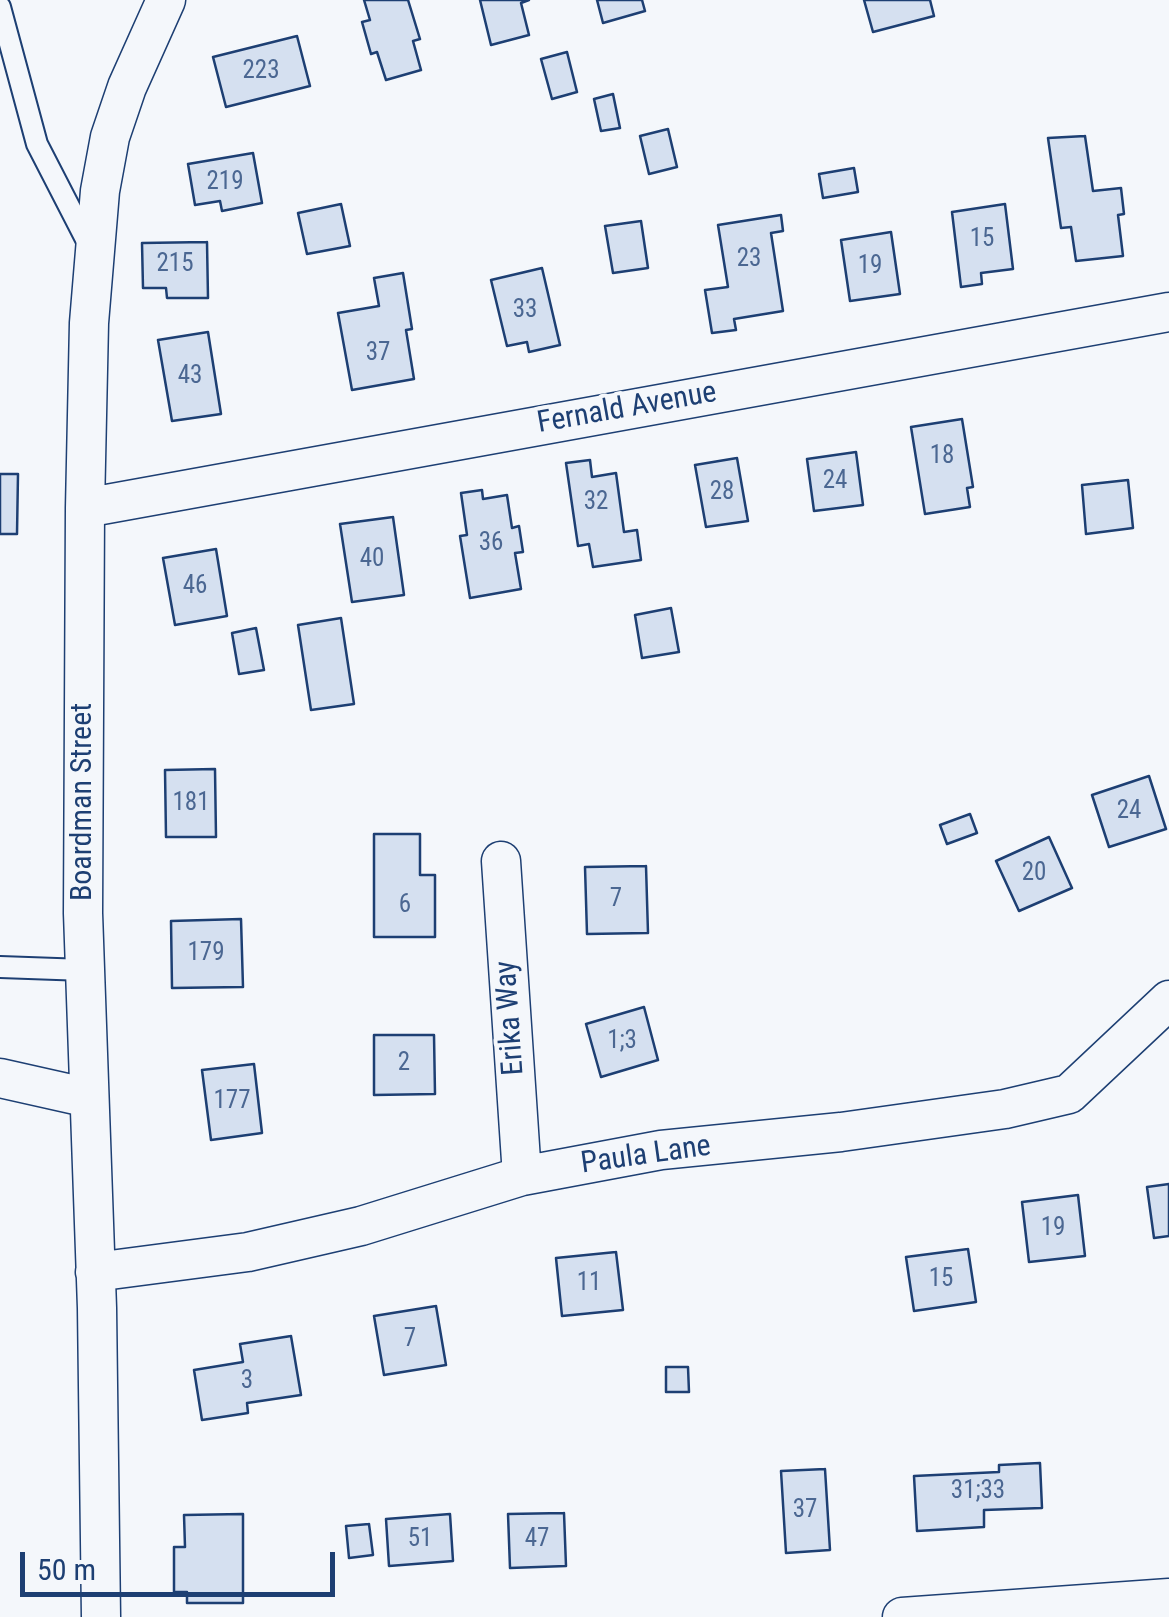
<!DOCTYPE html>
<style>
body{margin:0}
#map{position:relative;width:1169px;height:1617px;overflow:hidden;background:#f4f7fb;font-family:"Roboto Condensed",sans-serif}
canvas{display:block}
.scale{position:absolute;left:20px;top:1552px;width:315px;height:45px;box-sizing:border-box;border:5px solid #1d3f73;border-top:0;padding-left:12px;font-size:30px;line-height:35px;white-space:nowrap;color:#1d3f73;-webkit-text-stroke:8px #f4f7fb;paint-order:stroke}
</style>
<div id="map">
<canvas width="1169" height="1617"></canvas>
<div class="scale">50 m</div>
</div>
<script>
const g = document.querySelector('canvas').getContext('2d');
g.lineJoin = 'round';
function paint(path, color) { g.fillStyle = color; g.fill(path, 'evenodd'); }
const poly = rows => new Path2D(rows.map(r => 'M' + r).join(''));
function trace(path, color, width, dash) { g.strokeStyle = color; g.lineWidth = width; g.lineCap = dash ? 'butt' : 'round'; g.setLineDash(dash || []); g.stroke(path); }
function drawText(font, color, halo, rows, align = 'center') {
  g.font = font + ' "Roboto Condensed",sans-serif'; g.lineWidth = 8; g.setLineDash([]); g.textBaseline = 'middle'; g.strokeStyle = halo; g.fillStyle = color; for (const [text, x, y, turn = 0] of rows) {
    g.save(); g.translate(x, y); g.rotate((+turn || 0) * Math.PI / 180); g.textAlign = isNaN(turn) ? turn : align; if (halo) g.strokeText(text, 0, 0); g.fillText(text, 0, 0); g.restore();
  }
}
const building = poly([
 [364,0,408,0,420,39,413,41,421,70,386,80,377,52,371,54,362,22,370,20,364,0],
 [480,0,529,0,521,3,529,35,491,45,480,0],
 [597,0,642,0,645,11,603,23,597,0],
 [864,0,930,0,934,16,873,32,864,0],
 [297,36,310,86,226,107,213,57,297,36],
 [567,52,577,92,552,99,541,59,567,52],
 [613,94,620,128,601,131,594,99,613,94],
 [668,129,677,167,649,174,640,136,668,129],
 [1085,136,1093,191,1121,188,1124,214,1118,215,1123,256,1076,261,1071,227,1061,228,1048,138,1085,136],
 [253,153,262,203,222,211,220,201,195,205,188,164,253,153],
 [854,168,858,192,823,198,819,174,854,168],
 [341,204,350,246,307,254,298,213,341,204],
 [1005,204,1013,269,981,273,982,284,961,287,952,212,1005,204],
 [781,215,783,231,771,233,783,311,734,319,736,330,712,333,705,290,728,287,718,225,781,215],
 [641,221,648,268,613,273,605,226,641,221],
 [891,232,900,294,850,301,841,240,891,232],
 [207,242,208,298,167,298,166,288,143,288,142,243,207,242],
 [542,268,560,345,529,352,527,342,507,346,491,280,542,268],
 [403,273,412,329,406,330,414,379,352,390,338,313,379,306,374,278,403,273],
 [208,332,221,414,172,421,158,340,208,332],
 [962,419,973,487,967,488,970,507,925,514,911,427,962,419],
 [856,452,863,505,814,511,807,459,856,452],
 [737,458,748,521,706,527,695,465,737,458],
 [590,460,592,477,616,473,624,532,637,530,641,560,593,567,589,544,578,546,566,463,590,460],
 [0,474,18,474,17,534,0,534,0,474],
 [1128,480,1133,528,1086,534,1082,485,1128,480],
 [482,490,483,499,507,495,512,528,519,526,523,552,515,553,521,589,470,598,460,536,467,535,461,493,482,490],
 [393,517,404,595,352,602,340,524,393,517],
 [216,549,227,616,175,625,163,558,216,549],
 [671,608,679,652,642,658,635,615,671,608],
 [341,618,354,704,311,710,298,625,341,618],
 [256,628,264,670,239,674,232,633,256,628],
 [215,769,216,837,166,837,165,770,215,769],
 [1149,776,1166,829,1109,847,1092,795,1149,776],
 [970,814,977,833,947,844,940,825,970,814],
 [374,834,420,834,420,875,435,875,435,937,374,937,374,834],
 [1049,837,1072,888,1019,911,996,861,1049,837],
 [646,866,648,933,587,934,585,867,646,866],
 [241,919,243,987,172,988,171,921,241,919],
 [644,1007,658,1060,601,1077,586,1024,644,1007],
 [374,1035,434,1035,435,1094,374,1095,374,1035],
 [254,1064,262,1133,211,1140,202,1070,254,1064],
 [1169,1184,1169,1236,1154,1238,1147,1187,1169,1184],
 [1078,1195,1085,1256,1029,1262,1022,1202,1078,1195],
 [968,1249,976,1302,914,1311,906,1257,968,1249],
 [616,1252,623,1310,562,1316,556,1258,616,1252],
 [436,1306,446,1365,384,1375,374,1316,436,1306],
 [291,1336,301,1395,247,1403,248,1413,202,1420,194,1370,243,1362,240,1344,291,1336],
 [666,1367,688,1367,689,1392,666,1392,666,1367],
 [1040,1463,1042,1508,984,1510,984,1527,917,1531,914,1476,999,1472,999,1465,1040,1463],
 [825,1469,830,1550,786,1553,781,1471,825,1469],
 [564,1513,566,1566,510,1568,508,1514,564,1513],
 [243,1514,243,1603,187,1603,187,1592,174,1592,174,1547,185,1547,184,1515,243,1514],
 [450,1514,453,1561,389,1566,386,1519,450,1514],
 [369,1524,373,1555,349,1558,346,1526,369,1524]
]);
paint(building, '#d5e0f0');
trace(building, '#1d3f73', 2.5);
const service = poly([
 [0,7,37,144,90,247],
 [0,967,85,970]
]);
const minor = poly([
 [85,508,1169,312],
 [501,861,522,1176],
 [0,1078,89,1098],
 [95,1272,248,1252,361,1226,522,1176,661,1150,841,1132,1005,1109,1069,1094,1169,1000],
 [101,1617,97,1308,83,913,85,508,89,323,100,191,110,137,127,87,166,0],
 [902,1617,1169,1598]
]);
trace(service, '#1d3f73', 24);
trace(minor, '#1d3f73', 41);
trace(service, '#f4f7fb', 20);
trace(minor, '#f4f7fb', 38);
drawText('25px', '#4b6792', null, [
 ["223",261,72],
 ["219",225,183],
 ["15",982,240],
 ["23",749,260],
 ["215",175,265],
 ["19",870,267],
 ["33",525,311],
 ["37",378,354],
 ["43",190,377],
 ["18",942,457],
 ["24",835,482],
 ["28",722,493],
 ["32",596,503],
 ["36",491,544],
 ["40",372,560],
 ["46",195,587],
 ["181",191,804],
 ["24",1129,812],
 ["20",1034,874],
 ["7",616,900],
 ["6",405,906],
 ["179",206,954],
 ["1;3",622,1042],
 ["2",404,1064],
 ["177",232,1102],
 ["19",1053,1229],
 ["15",941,1280],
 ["11",589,1284],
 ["7",410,1340],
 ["3",247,1382],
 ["31;33",978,1492],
 ["37",805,1511],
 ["51",420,1540],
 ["47",537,1540]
]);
drawText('30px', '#1d3f73', '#f4f7fb', [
 ["Fernald Avenue",627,409,-10],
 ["Boardman Street",83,802,-90],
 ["Erika Way",511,1018,-94],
 ["Paula Lane",646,1156,-8]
]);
</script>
